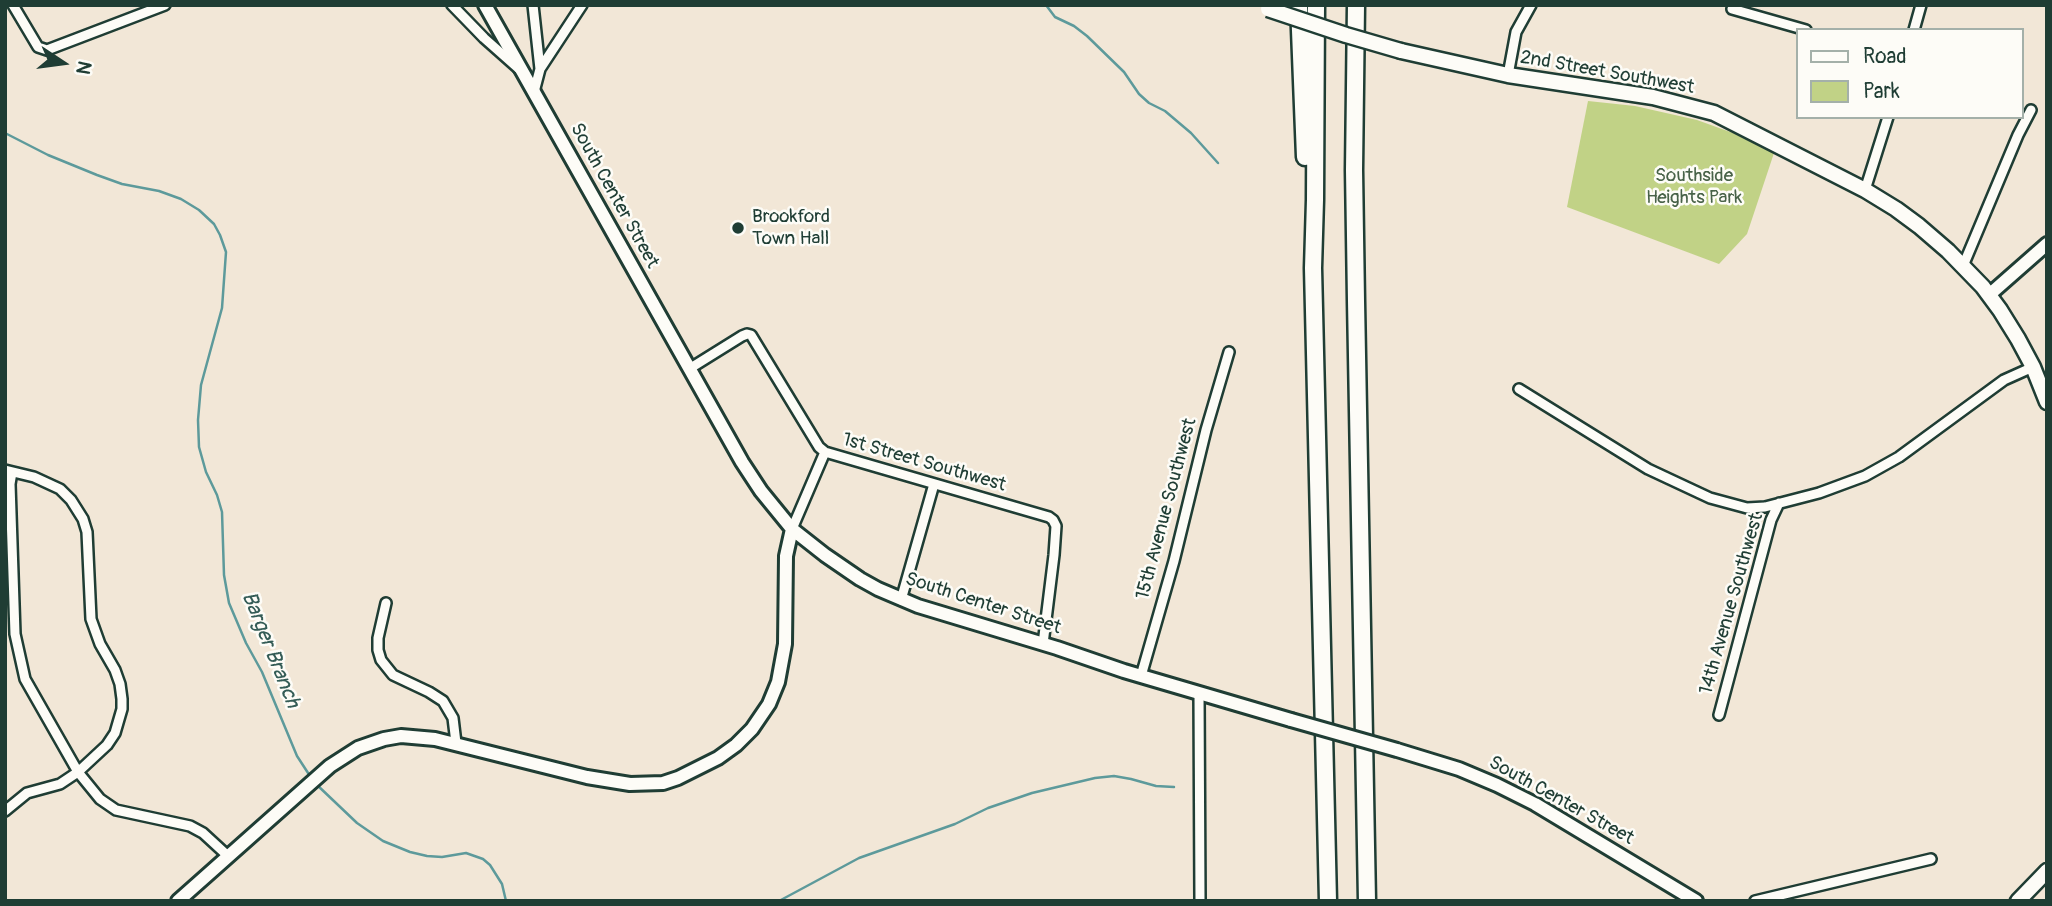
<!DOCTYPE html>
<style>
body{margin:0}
#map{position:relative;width:2052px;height:906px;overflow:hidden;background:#f2e7d7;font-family:Pangolin,sans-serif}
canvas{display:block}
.frame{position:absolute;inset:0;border:7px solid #1f3d34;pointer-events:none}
.legend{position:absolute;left:1796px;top:28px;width:228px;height:91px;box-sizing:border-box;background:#fdfcf7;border:2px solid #a4b0a9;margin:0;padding:9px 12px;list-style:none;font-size:21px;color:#1f3d34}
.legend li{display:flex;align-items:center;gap:14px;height:35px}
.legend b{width:35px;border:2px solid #a4b0a9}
.north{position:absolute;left:28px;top:28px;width:70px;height:70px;-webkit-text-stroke:5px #fdfcf7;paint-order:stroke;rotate:103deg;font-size:19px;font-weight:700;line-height:28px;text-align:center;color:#1f3d34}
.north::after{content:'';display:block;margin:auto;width:24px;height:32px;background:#1f3d34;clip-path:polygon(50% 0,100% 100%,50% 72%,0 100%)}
</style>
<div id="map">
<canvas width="2052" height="906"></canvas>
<div class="frame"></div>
<ul class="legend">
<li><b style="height:9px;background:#fdfcf7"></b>Road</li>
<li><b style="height:19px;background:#c1d286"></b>Park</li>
</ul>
<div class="north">N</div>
</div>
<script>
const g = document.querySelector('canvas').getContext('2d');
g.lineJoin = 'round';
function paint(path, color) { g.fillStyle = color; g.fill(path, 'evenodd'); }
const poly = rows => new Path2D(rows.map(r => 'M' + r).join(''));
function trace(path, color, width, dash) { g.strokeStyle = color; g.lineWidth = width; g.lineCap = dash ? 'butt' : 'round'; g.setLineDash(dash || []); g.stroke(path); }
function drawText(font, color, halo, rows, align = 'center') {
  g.font = font + ' Pangolin,sans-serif'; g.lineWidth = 5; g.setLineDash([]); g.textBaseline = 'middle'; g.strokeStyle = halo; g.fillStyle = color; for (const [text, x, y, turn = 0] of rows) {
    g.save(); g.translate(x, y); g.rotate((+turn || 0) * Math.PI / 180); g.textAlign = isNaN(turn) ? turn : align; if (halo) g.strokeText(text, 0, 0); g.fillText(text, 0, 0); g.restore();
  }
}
paint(poly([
 [1588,101,1635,106,1697,120,1733,133,1774,153,1747,234,1719,264,1567,207]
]), '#c1d286');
trace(poly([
 [1046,5,1055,17,1074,26,1087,36,1124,72,1139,94,1149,103,1165,111,1191,133,1218,163],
 [5,133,48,155,97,175,122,184,159,191,181,199,199,210,214,224,220,235,226,252,222,308,201,385,198,420,199,447,206,472,217,495,222,512,224,575,229,603,246,643,262,672,297,756,310,776],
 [316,784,357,823,383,841,410,852,427,856,442,857,466,853,483,859,490,865,502,884,506,901],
 [779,901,859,858,955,824,988,808,1032,793,1095,778,1114,776,1131,779,1156,786,1174,787]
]), '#5d9a9b', 2.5);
const street = poly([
 [13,5,38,47,47,50,165,5],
 [452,5,484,38,519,69],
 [533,5,540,69],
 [1732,9,1806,30],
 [1914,30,1921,5],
 [1508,75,1516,32,1531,5],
 [534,92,540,69,582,5],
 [1865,190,1888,117],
 [1963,266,2018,135,2031,110],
 [689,369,742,336,747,334,751,335,819,447,825,452,1049,517,1053,520,1056,526,1054,555,1043,644],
 [1519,389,1648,469,1710,498,1747,508,1765,507,1819,493,1865,476,1899,457,2004,380,2033,367],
 [5,470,34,477,60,489,71,500,83,519,87,532,91,619,100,644,115,670,120,684,122,699,122,709,115,733,107,745,78,772,60,784,27,793,5,811],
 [12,472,10,484,15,634,25,679,78,772,100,799,116,810,190,826,203,833,228,856],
 [792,529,825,452],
 [901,600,934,484],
 [386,603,378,638,378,650,381,660,393,675,429,692,443,701,453,718,456,743],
 [1141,676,1174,561,1206,430,1229,352],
 [1199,693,1200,901],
 [1719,715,1771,520,1779,503],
 [1755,901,1931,859]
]);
const secondary = poly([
 [485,5,742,462,761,491,792,529,825,555,860,579,878,589,918,606,1057,648,1124,671,1291,720],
 [1989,295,2047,244],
 [1397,750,1459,769,1497,785,1535,804,1696,901],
 [178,901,330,766,358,748,384,739,401,736,435,739,587,777,630,784,663,783,678,778,718,758,736,745,752,729,769,704,778,682,785,644,786,556,792,529]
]);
const primary = poly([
 [1401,51,1508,75,1653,97,1714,113,1865,190,1896,209,1919,226,1948,251,1983,287,2000,310,2018,339,2033,367,2047,402],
 [2018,901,2047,871]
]);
const highway = poly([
 [1299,5,1305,157],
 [1316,5,1315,200,1313,268,1328,901],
 [1356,5,1354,170,1356,301,1367,901]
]);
trace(street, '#1f3d34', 14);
trace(secondary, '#1f3d34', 18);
trace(primary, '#1f3d34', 19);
trace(highway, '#1f3d34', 21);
trace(street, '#fdfcf7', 9);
trace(secondary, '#fdfcf7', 12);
trace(primary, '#fdfcf7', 14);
trace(highway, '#fdfcf7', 16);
const secondaryBridge = poly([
 [1291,720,1397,750]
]);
const primaryBridge = poly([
 [1268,9,1346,35,1401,51]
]);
trace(secondaryBridge, '#1f3d34', 18, []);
trace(primaryBridge, '#1f3d34', 19, []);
trace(secondaryBridge, '#fdfcf7', 12);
trace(primaryBridge, '#fdfcf7', 14);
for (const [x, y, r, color] of [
 [738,228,7,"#1f3d34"]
]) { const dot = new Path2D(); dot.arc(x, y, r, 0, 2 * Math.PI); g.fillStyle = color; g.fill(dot); trace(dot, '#fdfcf7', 2.5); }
drawText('19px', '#1f3d34', '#fdfcf7', [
 ["2nd Street Southwest",1607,73,10],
 ["South Center Street",614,196,61],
 ["1st Street Southwest",924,463,16],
 ["15th Avenue Southwest",1167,509,-75],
 ["South Center Street",983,604,18],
 ["14th Avenue Southwest",1732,604,-74],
 ["South Center Street",1561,801,29]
]);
drawText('19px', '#486248', '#fdfcf7', [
 ["Southside",1694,176],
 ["Heights Park",1694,198]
]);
drawText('19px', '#1f3d34', '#fdfcf7', [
 ["Brookford",752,217],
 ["Town Hall",752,239]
], 'left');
drawText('italic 21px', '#345c56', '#fdfcf7', [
 ["Barger Branch",270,650,68]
]);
</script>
